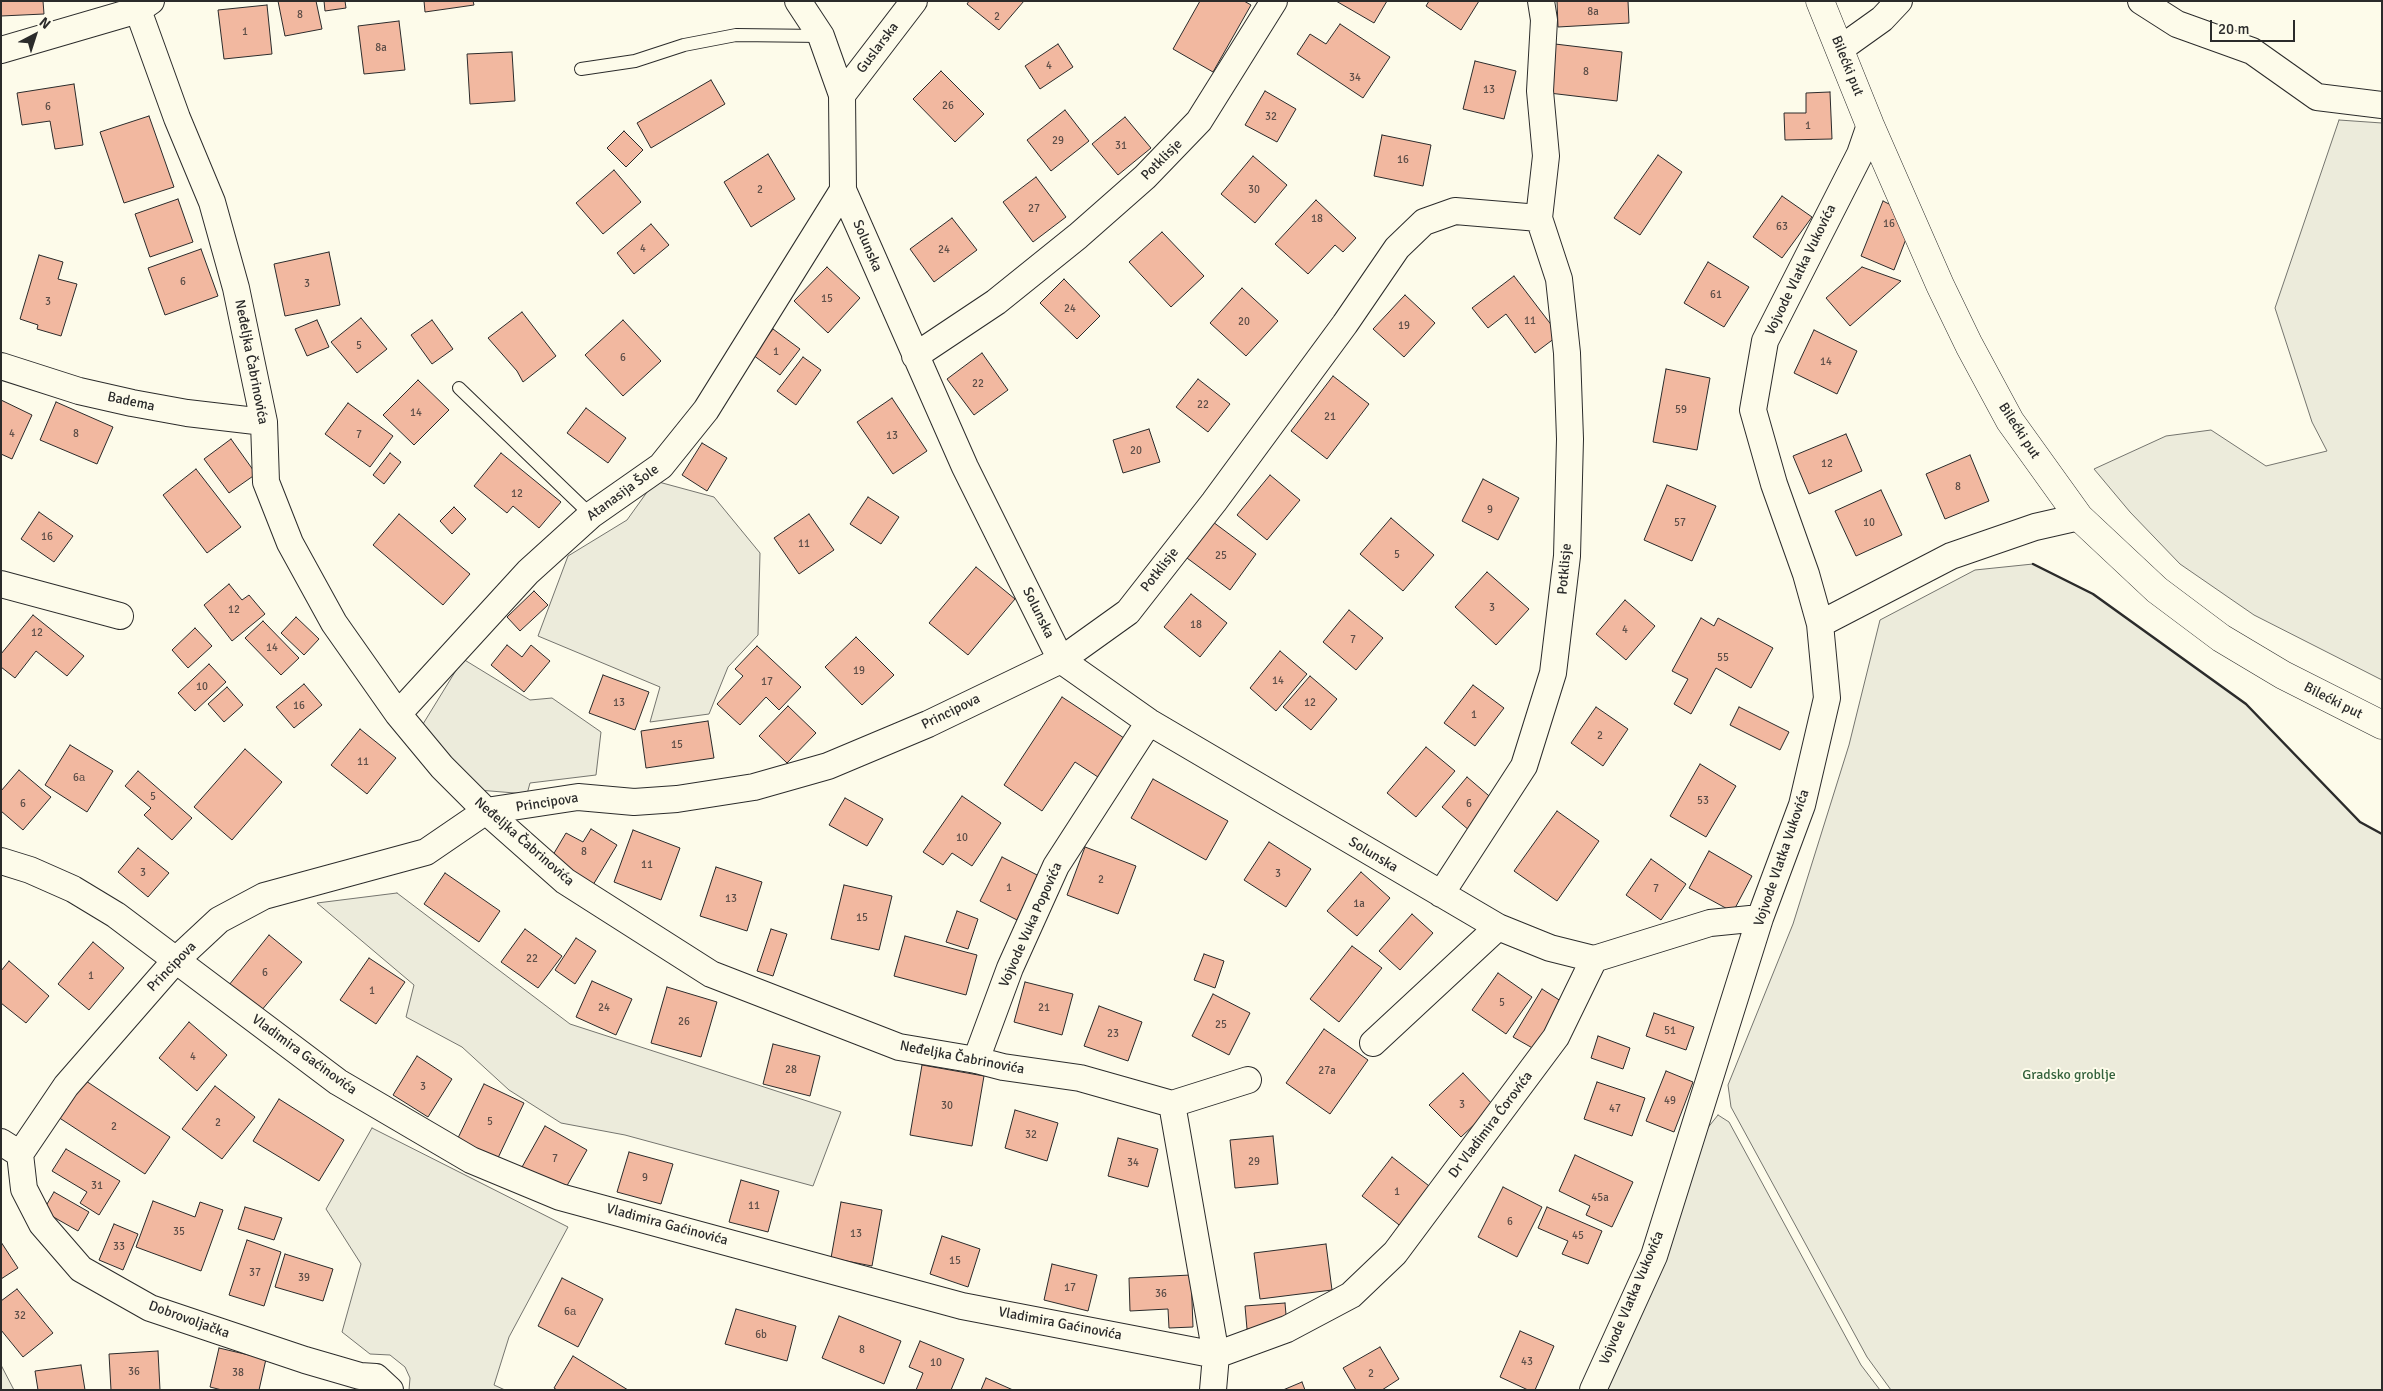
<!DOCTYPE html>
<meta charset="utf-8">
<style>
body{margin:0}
#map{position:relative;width:2383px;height:1391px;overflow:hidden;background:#fdfbea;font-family:Signika,sans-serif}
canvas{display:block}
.frame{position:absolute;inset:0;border:2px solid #2b2b2b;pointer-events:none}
.north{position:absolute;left:10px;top:10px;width:50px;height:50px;-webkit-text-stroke:4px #fdfbea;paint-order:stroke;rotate:40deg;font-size:14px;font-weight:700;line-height:20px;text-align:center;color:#2b2b2b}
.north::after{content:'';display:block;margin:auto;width:18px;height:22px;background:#2b2b2b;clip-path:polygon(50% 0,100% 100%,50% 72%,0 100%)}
.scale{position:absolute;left:2210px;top:20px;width:85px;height:22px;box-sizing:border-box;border:2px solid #2b2b2b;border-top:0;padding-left:6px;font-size:15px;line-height:18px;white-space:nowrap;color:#2b2b2b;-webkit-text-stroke:4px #fdfbea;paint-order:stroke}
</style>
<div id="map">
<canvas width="2383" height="1391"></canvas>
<div class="frame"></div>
<div class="north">N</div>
<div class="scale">20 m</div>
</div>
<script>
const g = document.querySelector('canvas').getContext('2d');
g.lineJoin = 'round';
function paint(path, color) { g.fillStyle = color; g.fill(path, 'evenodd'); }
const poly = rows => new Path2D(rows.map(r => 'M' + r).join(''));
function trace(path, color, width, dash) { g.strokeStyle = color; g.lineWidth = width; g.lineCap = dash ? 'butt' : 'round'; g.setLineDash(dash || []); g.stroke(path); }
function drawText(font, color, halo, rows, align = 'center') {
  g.font = font + ' Signika,sans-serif'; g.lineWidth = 4; g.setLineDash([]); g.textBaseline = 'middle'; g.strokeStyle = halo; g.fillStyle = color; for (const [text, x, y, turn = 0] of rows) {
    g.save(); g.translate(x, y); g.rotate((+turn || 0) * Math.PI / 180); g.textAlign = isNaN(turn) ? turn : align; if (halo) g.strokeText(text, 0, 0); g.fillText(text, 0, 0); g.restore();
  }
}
const green = poly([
 [2339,120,2382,123,2382,680,2254,615,2180,564,2130,512,2094,469,2166,436,2211,430,2266,466,2327,451,2312,422,2275,308,2339,120],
 [655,481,714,497,760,553,758,635,728,667,709,714,650,722,660,687,538,636,568,556,627,520,655,481],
 [2033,564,2093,594,2246,704,2360,822,2382,834,2382,1390,1891,1390,1867,1357,1731,1107,1728,1085,1793,924,1849,745,1880,620,1975,570,2033,564],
 [463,659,530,700,552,698,601,732,596,775,530,783,527,794,466,789,415,737,463,659],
 [397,893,570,1024,841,1112,813,1186,625,1135,561,1123,509,1090,462,1047,406,1017,414,985,317,903,397,893],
 [1718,1115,1729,1122,1861,1365,1880,1390,1602,1390,1706,1130,1718,1115],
 [372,1128,568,1227,509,1337,494,1385,505,1390,409,1390,410,1378,405,1367,390,1355,370,1354,342,1332,361,1264,326,1209,372,1128],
 [1,1365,14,1390,1,1390,1,1365]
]);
paint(green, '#ecebdb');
trace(green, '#74746e', 1);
const building = poly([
 [1,1,43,1,44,14,1,16,1,1],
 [278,1,316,1,322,29,285,36,278,1],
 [324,1,345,1,346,8,325,11,324,1],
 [424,1,473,1,474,5,425,12,424,1],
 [969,1,1024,1,999,30,967,4,969,1],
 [1200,1,1244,1,1251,5,1213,72,1173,49,1200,1],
 [1336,1,1387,1,1374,23,1336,1],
 [1429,1,1479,1,1461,30,1426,6,1429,1],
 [1557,1,1628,1,1629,23,1558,27,1557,1],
 [267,5,272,54,224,59,218,10,267,5],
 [399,21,405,70,364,74,358,26,399,21],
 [1340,24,1390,57,1363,98,1297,54,1310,34,1326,44,1340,24],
 [1058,44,1073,67,1040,89,1025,66,1058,44],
 [1555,44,1622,52,1617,101,1549,93,1555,44],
 [512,52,515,101,470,104,467,54,512,52],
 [1475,61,1516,71,1504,119,1463,109,1475,61],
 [941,71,984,114,955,142,913,99,941,71],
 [711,80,725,104,651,148,637,123,711,80],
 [74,84,83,145,55,149,50,121,22,125,17,93,74,84],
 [1265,91,1296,109,1277,142,1245,125,1265,91],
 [1830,92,1832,139,1785,140,1784,113,1806,113,1806,93,1830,92],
 [1065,110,1089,141,1051,171,1027,140,1065,110],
 [149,116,174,187,124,203,100,132,149,116],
 [1125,117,1151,148,1118,175,1092,144,1125,117],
 [624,131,643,150,626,167,607,148,624,131],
 [1382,135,1431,145,1423,186,1374,176,1382,135],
 [768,154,795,199,751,227,724,182,768,154],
 [1658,155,1682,172,1640,235,1614,218,1658,155],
 [1253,156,1287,185,1255,223,1221,194,1253,156],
 [614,170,641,202,603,234,576,203,614,170],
 [1036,177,1066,217,1033,242,1003,202,1036,177],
 [1782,196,1812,217,1782,258,1753,237,1782,196],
 [178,199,193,242,150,257,135,214,178,199],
 [1316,200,1356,238,1343,252,1335,245,1308,274,1275,244,1316,200],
 [1883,201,1901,210,1906,239,1894,270,1861,256,1883,201],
 [952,218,977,250,934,282,910,249,952,218],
 [651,224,669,245,634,274,617,253,651,224],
 [1162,232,1204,276,1171,307,1129,262,1162,232],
 [201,249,218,296,165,315,148,268,201,249],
 [329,252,340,305,285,316,274,264,329,252],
 [39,255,63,262,58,279,77,284,61,336,37,329,38,325,20,319,39,255],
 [1708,262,1749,287,1724,327,1684,303,1708,262],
 [827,267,860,298,828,333,794,301,827,267],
 [1862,267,1901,281,1850,326,1826,298,1862,267],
 [1514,276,1559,335,1535,353,1506,314,1488,328,1472,308,1514,276],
 [1064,279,1100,316,1077,339,1040,303,1064,279],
 [1242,288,1278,321,1246,356,1210,323,1242,288],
 [1405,295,1435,323,1404,357,1373,329,1405,295],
 [522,312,556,356,523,382,517,371,488,338,522,312],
 [361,318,387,349,357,373,331,342,361,318],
 [317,320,329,347,307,356,295,329,317,320],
 [432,320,453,349,432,364,411,335,432,320],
 [623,320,661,361,623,396,585,355,623,320],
 [773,329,800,349,780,375,753,355,773,329],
 [1814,330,1857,351,1837,394,1794,373,1814,330],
 [982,353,1008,390,974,415,947,379,982,353],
 [803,357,821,370,796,405,777,391,803,357],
 [1666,369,1710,378,1697,450,1653,442,1666,369],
 [1333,376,1369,404,1327,459,1291,431,1333,376],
 [1198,379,1230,404,1208,432,1176,407,1198,379],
 [418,380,449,410,414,445,383,415,418,380],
 [892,398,927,451,893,474,857,422,892,398],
 [1,400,32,415,12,459,1,454,1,400],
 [56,402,113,427,97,464,40,440,56,402],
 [348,403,393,436,370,467,325,434,348,403],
 [586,408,626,438,608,463,567,433,586,408],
 [1149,429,1160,462,1123,473,1113,440,1149,429],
 [1846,434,1862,471,1809,494,1793,456,1846,434],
 [231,439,256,474,229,493,204,459,231,439],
 [702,443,727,458,707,491,682,475,702,443],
 [390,453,401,462,384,484,373,475,390,453],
 [501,453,561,502,539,528,513,506,507,513,474,486,501,453],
 [1970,455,1989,501,1945,519,1926,474,1970,455],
 [196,469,241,527,207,553,163,495,196,469],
 [1270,475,1300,500,1267,540,1237,515,1270,475],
 [1483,479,1519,498,1498,540,1462,521,1483,479],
 [1667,485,1716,506,1692,561,1644,540,1667,485],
 [1881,490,1902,535,1856,556,1835,511,1881,490],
 [868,497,899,517,881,544,850,524,868,497],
 [454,507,466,519,452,534,440,521,454,507],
 [39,512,73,536,54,562,21,539,39,512],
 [399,514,470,574,443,605,373,545,399,514],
 [809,514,834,550,799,574,774,538,809,514],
 [1391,518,1434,555,1403,591,1360,554,1391,518],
 [1213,522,1256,554,1230,590,1187,558,1213,522],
 [976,567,1015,599,968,655,929,623,976,567],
 [1487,572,1529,609,1496,645,1455,607,1487,572],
 [229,584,242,600,249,595,265,614,232,641,204,605,229,584],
 [534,591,548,605,520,631,507,617,534,591],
 [1191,594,1227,623,1200,657,1164,627,1191,594],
 [1625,600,1655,626,1626,660,1596,634,1625,600],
 [1349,610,1383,638,1356,670,1323,642,1349,610],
 [33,615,84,656,67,676,36,651,15,678,1,667,1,654,33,615],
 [296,617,319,639,304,655,281,633,296,617],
 [1701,618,1714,626,1718,618,1773,648,1751,688,1716,668,1691,714,1674,704,1688,679,1672,671,1701,618],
 [263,621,299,658,281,675,245,638,263,621],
 [195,628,212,646,188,668,172,650,195,628],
 [856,637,894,675,862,705,825,667,856,637],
 [507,645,522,657,531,645,550,661,524,692,491,665,507,645],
 [757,646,801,687,779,710,766,697,740,725,717,704,743,676,735,669,757,646],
 [1280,651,1307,674,1276,711,1250,688,1280,651],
 [209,664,226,682,195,711,178,693,209,664],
 [603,675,649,692,635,730,589,713,603,675],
 [1310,676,1337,699,1311,730,1283,707,1310,676],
 [304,684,322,705,294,728,276,707,304,684],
 [1473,685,1504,708,1475,746,1444,723,1473,685],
 [227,687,243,705,224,722,208,704,227,687],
 [1062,697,1127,740,1101,779,1075,762,1042,811,1004,785,1062,697],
 [788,706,816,733,787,763,759,736,788,706],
 [1596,707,1628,729,1603,766,1571,743,1596,707],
 [1739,707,1789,732,1780,750,1730,725,1739,707],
 [708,721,714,758,646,768,641,731,708,721],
 [360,729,396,758,367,794,331,765,360,729],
 [70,745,113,771,87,812,45,785,70,745],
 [1426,747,1455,771,1416,817,1387,793,1426,747],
 [245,749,282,782,232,840,194,807,245,749],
 [1700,764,1736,786,1706,837,1670,816,1700,764],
 [19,770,51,797,23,830,1,811,1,791,19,770],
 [138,771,192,818,172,840,144,815,151,808,125,786,138,771],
 [1467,777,1495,801,1470,831,1442,807,1467,777],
 [1153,779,1228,821,1206,860,1131,818,1153,779],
 [962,796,1001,823,972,866,952,853,943,865,923,852,962,796],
 [845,798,883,819,867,846,829,825,845,798],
 [1557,811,1599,841,1557,901,1514,871,1557,811],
 [591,829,617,845,593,885,550,860,566,833,583,842,591,829],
 [633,830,680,848,661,900,614,882,633,830],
 [1269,842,1311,869,1286,907,1244,880,1269,842],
 [1085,847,1136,866,1118,914,1067,895,1085,847],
 [138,848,169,873,148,897,118,872,138,848],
 [1709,851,1752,876,1733,912,1689,888,1709,851],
 [1002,857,1039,876,1017,920,980,901,1002,857],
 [1651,859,1686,884,1661,920,1626,895,1651,859],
 [716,867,762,882,747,931,700,916,716,867],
 [1361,872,1390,898,1357,936,1327,911,1361,872],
 [445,873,500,911,479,942,424,904,445,873],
 [844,885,892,896,879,950,831,939,844,885],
 [957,911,978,919,968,949,946,942,957,911],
 [1412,914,1433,933,1400,970,1379,951,1412,914],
 [525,929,562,956,538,988,501,962,525,929],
 [771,929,787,934,773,976,757,971,771,929],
 [269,935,302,962,261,1011,229,985,269,935],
 [905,936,977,955,966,995,894,976,905,936],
 [576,938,596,951,575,984,555,970,576,938],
 [93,942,124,968,89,1010,58,984,93,942],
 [1352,946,1382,968,1339,1022,1310,999,1352,946],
 [1204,954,1224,961,1215,988,1194,980,1204,954],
 [369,958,405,982,376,1024,340,1000,369,958],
 [9,961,49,996,26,1023,1,1003,1,971,9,961],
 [1498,973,1532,997,1506,1034,1472,1010,1498,973],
 [592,981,632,999,616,1035,576,1017,592,981],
 [1025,982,1073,994,1062,1035,1014,1022,1025,982],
 [667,987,717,1002,701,1057,651,1043,667,987],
 [1542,989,1564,1003,1536,1050,1513,1037,1542,989],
 [1213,994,1250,1013,1229,1055,1192,1036,1213,994],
 [1099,1006,1142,1022,1128,1061,1084,1046,1099,1006],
 [1654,1013,1694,1027,1686,1050,1646,1036,1654,1013],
 [189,1022,227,1055,197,1091,159,1058,189,1022],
 [1324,1029,1368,1060,1330,1114,1286,1083,1324,1029],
 [1598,1036,1630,1048,1623,1069,1591,1058,1598,1036],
 [773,1044,820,1056,810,1096,763,1084,773,1044],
 [417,1056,452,1079,428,1117,393,1095,417,1056],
 [922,1065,984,1076,972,1146,910,1135,922,1065],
 [1666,1071,1693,1082,1674,1132,1646,1121,1666,1071],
 [1463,1073,1494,1106,1461,1137,1429,1105,1463,1073],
 [83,1079,170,1137,145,1174,58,1117,83,1079],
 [1597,1082,1645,1098,1632,1136,1584,1119,1597,1082],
 [484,1084,524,1103,497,1160,457,1140,484,1084],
 [215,1086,255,1117,222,1159,182,1129,215,1086],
 [279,1099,344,1140,319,1181,253,1141,279,1099],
 [1015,1110,1058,1123,1047,1161,1005,1148,1015,1110],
 [545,1126,587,1150,564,1191,522,1167,545,1126],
 [1273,1136,1278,1184,1235,1188,1230,1140,1273,1136],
 [1118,1138,1158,1149,1148,1187,1108,1176,1118,1138],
 [66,1149,120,1181,99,1215,80,1203,87,1192,52,1171,66,1149],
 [629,1152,673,1164,661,1204,617,1192,629,1152],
 [1575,1155,1633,1182,1612,1227,1586,1215,1590,1206,1559,1191,1575,1155],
 [1392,1157,1433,1189,1403,1228,1362,1196,1392,1157],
 [741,1180,779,1191,768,1232,729,1222,741,1180],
 [1503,1187,1542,1207,1517,1257,1478,1237,1503,1187],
 [54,1192,89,1212,78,1231,43,1211,54,1192],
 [153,1201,195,1217,200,1202,223,1210,201,1271,136,1247,153,1201],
 [841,1202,882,1210,872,1266,831,1258,841,1202],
 [245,1207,282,1218,274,1240,238,1229,245,1207],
 [1547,1207,1602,1231,1588,1264,1562,1254,1568,1241,1538,1228,1547,1207],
 [114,1224,138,1234,123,1270,99,1260,114,1224],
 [942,1236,980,1249,968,1287,930,1274,942,1236],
 [247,1240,281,1252,264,1306,229,1295,247,1240],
 [1,1242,18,1268,1,1279,1,1242],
 [1326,1244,1332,1290,1260,1299,1254,1253,1326,1244],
 [285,1254,333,1269,323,1301,275,1287,285,1254],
 [1052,1264,1097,1275,1088,1311,1044,1300,1052,1264],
 [1191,1275,1193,1327,1169,1328,1168,1309,1130,1311,1129,1278,1191,1275],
 [562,1278,603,1299,578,1347,538,1326,562,1278],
 [17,1289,53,1333,23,1357,1,1330,1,1301,17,1289],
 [1285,1303,1287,1326,1247,1329,1245,1306,1285,1303],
 [736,1309,796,1326,787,1361,725,1344,736,1309],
 [839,1316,901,1341,884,1384,822,1358,839,1316],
 [1520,1331,1554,1346,1535,1390,1528,1390,1500,1377,1520,1331],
 [920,1341,964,1359,951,1390,916,1390,923,1373,909,1367,920,1341],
 [1380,1347,1399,1379,1382,1390,1356,1390,1343,1368,1380,1347],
 [219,1348,266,1359,259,1390,222,1390,210,1387,219,1348],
 [158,1351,160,1390,111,1390,109,1354,158,1351],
 [573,1356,628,1390,557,1390,554,1388,573,1356],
 [81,1365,85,1390,38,1390,35,1371,81,1365],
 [986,1378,1013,1390,981,1390,986,1378],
 [1302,1382,1305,1390,1283,1390,1302,1382]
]);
paint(building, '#f2b8a0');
trace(building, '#2b2b2b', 1);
const lane = poly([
 [581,69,635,61,684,45,736,35,821,36],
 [459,388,591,515]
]);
const street = poly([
 [138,1,138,10,177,118,212,202,236,288,264,422,266,482,290,543,334,623,398,714,442,767,486,811,565,881,711,974,899,1047,976,1060,1003,1067,1080,1078,1172,1104],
 [798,1,821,36,842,95,843,190,965,467,1061,660,1149,722,1498,927,1550,948,1594,959],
 [2141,1,2177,24,2252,51,2317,97,2382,105],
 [1840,49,1882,19,1899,1],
 [1,50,138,10,151,1],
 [842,95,914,1],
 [915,356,996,302,1078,236,1145,177,1199,121,1274,1],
 [1,366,79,391,132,403,187,413,264,422],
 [1,584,120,616],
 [1820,624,1951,556,2035,527,2079,517],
 [398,714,528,572,591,515,661,466,706,410,843,190],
 [1,861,30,870,73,889,116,915,338,1082,471,1160,560,1197,962,1306,1216,1355],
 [1441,894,1524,766,1553,673,1567,556,1570,439,1567,353,1559,279,1539,218,1546,156,1540,91,1544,20,1541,1],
 [1373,1043,1498,927],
 [976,1060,1010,968,1056,866,1149,722],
 [1172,1104,1216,1355,1213,1390],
 [1172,1104,1248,1080],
 [1,1142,20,1154,24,1189,42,1224,81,1269,150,1308,305,1360,360,1376,376,1377,390,1390],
 [20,1154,66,1086,175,961,219,920,264,896,426,852,486,811,578,797,634,802,677,799,754,787,828,766,928,724,1061,660,1128,612,1214,502,1345,324,1397,248,1424,222,1455,211,1539,218],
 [1216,1355,1287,1329,1351,1295,1395,1253,1556,1037,1594,959,1710,923,1760,918],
 [1593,1390,1654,1256,1760,918,1802,805,1827,698,1820,624,1806,574,1774,484,1753,410,1765,341,1860,154,1870,125]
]);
const primary = poly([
 [1820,1,1870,125,1940,285,1969,345,2010,421,2079,517,2157,590,2221,638,2283,675,2382,725]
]);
trace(lane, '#2b2b2b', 14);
trace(street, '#2b2b2b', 28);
trace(primary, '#2b2b2b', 29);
trace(lane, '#fdfbea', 12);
trace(street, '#fdfbea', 26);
trace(primary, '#fdfbea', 28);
trace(poly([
 [2033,564,2093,594,2246,704,2360,822,2382,834]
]), '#2b2b2b', 2.5);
drawText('11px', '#5d4e48', null, [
 ["8a",1593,12],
 ["8",300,15],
 ["2",997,17],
 ["1",245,32],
 ["8a",381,48],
 ["4",1049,66],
 ["8",1586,72],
 ["34",1355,78],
 ["13",1489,90],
 ["26",948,106],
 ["6",48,107],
 ["32",1271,117],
 ["1",1808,126],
 ["29",1058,141],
 ["31",1121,146],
 ["16",1403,160],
 ["2",760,190],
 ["30",1254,190],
 ["27",1034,209],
 ["18",1317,219],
 ["16",1889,224],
 ["63",1782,227],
 ["4",643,249],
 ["24",944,250],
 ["6",183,282],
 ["3",307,284],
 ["61",1716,295],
 ["15",827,299],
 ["3",48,302],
 ["24",1070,309],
 ["11",1530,321],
 ["20",1244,322],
 ["19",1404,326],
 ["5",359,346],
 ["1",776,352],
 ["6",623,358],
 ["14",1826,362],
 ["22",978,384],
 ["22",1203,405],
 ["59",1681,410],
 ["14",416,413],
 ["21",1330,417],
 ["4",12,434],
 ["8",76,434],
 ["7",359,435],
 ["13",892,436],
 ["20",1136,451],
 ["12",1827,464],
 ["8",1958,487],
 ["12",517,494],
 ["9",1490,510],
 ["57",1680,523],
 ["10",1869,523],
 ["16",47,537],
 ["11",804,544],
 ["5",1397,555],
 ["25",1221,556],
 ["3",1492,608],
 ["12",234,610],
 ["18",1196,625],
 ["4",1625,630],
 ["12",37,633],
 ["7",1353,640],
 ["14",272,648],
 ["55",1723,658],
 ["19",859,671],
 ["14",1278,681],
 ["17",767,682],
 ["10",202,687],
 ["13",619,703],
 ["12",1310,703],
 ["16",299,706],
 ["1",1474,715],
 ["2",1600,736],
 ["15",677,745],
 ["11",363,762],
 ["6а",79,778],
 ["5",153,797],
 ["53",1703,801],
 ["6",23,804],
 ["6",1469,804],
 ["10",962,838],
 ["8",584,852],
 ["11",647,865],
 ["3",143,873],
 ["3",1278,874],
 ["2",1101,880],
 ["1",1009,888],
 ["7",1656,889],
 ["13",731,899],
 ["1a",1359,904],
 ["15",862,918],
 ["22",532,959],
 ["6",265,973],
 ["1",91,976],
 ["1",372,991],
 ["5",1502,1003],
 ["24",604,1008],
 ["21",1044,1008],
 ["26",684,1022],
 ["25",1221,1025],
 ["51",1670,1031],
 ["23",1113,1034],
 ["4",193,1057],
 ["28",791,1070],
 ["27a",1327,1071],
 ["3",423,1087],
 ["49",1670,1101],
 ["3",1462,1105],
 ["30",947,1106],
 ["47",1615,1109],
 ["5",490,1122],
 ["2",218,1123],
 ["2",114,1127],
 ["32",1031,1135],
 ["7",555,1159],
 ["29",1254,1162],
 ["34",1133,1163],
 ["9",645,1178],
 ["31",97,1186],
 ["1",1397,1192],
 ["45a",1600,1198],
 ["11",754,1206],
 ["6",1510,1222],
 ["35",179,1232],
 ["13",856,1234],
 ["45",1578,1236],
 ["33",119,1247],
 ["15",955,1261],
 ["37",255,1273],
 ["39",304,1278],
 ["17",1070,1288],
 ["36",1161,1294],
 ["6а",570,1312],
 ["32",20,1316],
 ["6b",761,1335],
 ["8",862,1350],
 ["43",1527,1362],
 ["10",936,1363],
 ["36",134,1372],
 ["38",238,1373],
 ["2",1371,1374]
]);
drawText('14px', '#2b2b2b', '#fdfbea', [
 ["Guslarska",878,48,-53],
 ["Bilećki put",1847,66,68],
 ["Potklisje",1162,160,-45],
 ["Solunska",867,246,67],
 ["Vojvode Vlatka Vukovića",1801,270,-64],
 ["Neđeljka Čabrinovića",251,362,79],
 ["Badema",131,402,12],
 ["Bilećki put",2019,431,57],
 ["Atanasija Šole",623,493,-36],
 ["Potklisje",1565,569,-85],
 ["Potklisje",1160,570,-52],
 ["Solunska",1038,613,64],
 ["Bilećki put",2333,701,27],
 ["Principova",951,712,-26],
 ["Principova",547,803,-9],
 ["Neđeljka Čabrinovića",524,842,41],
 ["Solunska",1373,855,31],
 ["Vojvode Vlatka Vukovića",1782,858,-71],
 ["Vojvode Vuka Popovića",1031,925,-66],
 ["Principova",172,967,-46],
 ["Vladimira Gaćinovića",304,1055,36],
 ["Neđeljka Čabrinovića",962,1058,11],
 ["Dr Vladimira Ćorovića",1491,1125,-53],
 ["Vladimira Gaćinovića",667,1225,15],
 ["Vojvode Vlatka Vukovića",1632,1298,-67],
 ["Dobrovoljačka",189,1320,20],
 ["Vladimira Gaćinovića",1060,1324,11]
]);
drawText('14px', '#34623c', '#fdfbea', [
 ["Gradsko groblje",2069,1075]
]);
</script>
